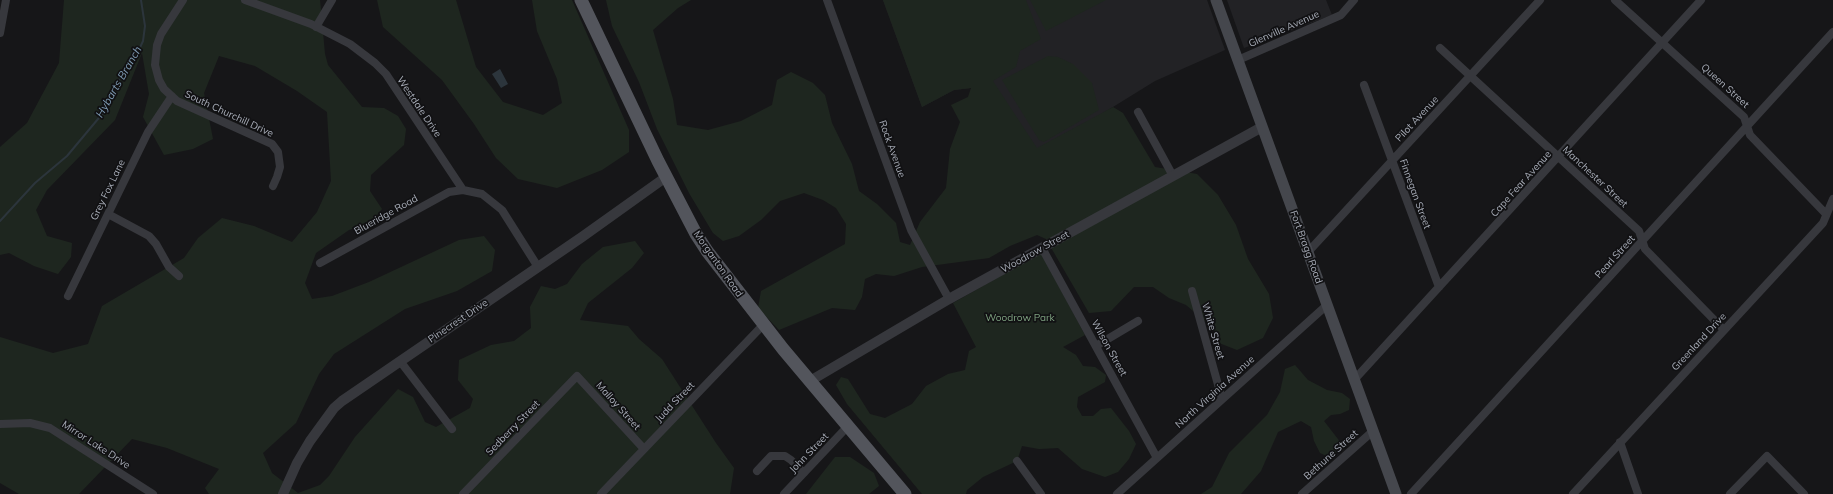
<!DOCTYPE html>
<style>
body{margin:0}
canvas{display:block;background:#161618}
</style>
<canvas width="1833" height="494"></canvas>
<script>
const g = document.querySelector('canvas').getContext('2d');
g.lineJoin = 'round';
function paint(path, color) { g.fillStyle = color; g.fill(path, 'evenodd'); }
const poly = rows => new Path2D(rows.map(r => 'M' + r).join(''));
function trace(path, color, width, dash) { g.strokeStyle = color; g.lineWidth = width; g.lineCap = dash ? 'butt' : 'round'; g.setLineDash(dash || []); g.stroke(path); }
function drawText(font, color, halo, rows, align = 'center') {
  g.font = font + ' Mulish,sans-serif'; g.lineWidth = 3.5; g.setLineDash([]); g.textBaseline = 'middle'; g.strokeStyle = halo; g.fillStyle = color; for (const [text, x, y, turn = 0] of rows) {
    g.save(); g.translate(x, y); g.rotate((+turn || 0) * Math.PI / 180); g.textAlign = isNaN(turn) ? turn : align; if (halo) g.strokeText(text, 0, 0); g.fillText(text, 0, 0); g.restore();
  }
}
paint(poly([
 [883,0,1207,0,1225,50,1155,81,1040,152,971,88,954,90,922,107],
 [1227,0,1326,0,1332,15,1244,48]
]), '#222225');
paint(poly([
 [64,0,320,0,325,54,328,65,362,107,384,108,398,116,406,129,404,145,371,175,370,191,382,209,372,221,349,230,316,253,305,283,312,299,332,296,369,282,459,240,484,236,495,250,492,271,457,291,405,309,334,354,319,374,296,423,263,453,272,473,298,493,320,485,329,476,355,437,398,389,413,397,425,422,436,427,470,408,473,399,458,380,459,360,491,345,514,341,531,328,530,307,541,286,555,289,567,284,582,264,603,247,635,241,644,253,632,268,588,303,580,320,628,326,639,339,662,359,716,443,734,468,730,494,209,494,205,488,219,469,167,448,132,439,79,494,19,494,0,483,0,337,53,353,88,344,102,306,184,258,198,238,222,218,254,226,292,242,317,212,331,181,327,112,297,91,255,66,219,56,204,93,213,139,193,149,164,155,143,117,149,94,142,53,115,120,47,190,36,210,47,236,72,243,71,257,58,274,34,266,9,253,0,255,0,147,27,123,59,63],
 [377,0,456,0,476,67,503,102,543,115,562,103,557,79,537,31,532,0,572,0,629,130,629,152,602,170,557,188,518,179,496,158,474,124,442,80,383,27],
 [606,0,691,0,678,8,653,30,673,99,677,125,708,130,741,121,772,105,777,80,791,72,813,83,825,95,832,123,852,164,859,191,877,204,896,223,900,242,910,245,920,222,946,188,950,149,960,122,951,105,968,97,971,88,954,90,922,107,883,0,1026,0,1041,39,1020,51,1016,67,993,81,1037,148,1113,107,1123,113,1155,167,1197,174,1218,195,1236,225,1248,259,1269,294,1273,318,1263,338,1237,350,1219,343,1213,328,1186,305,1169,298,1153,287,1134,287,1111,311,1089,313,1046,239,1037,235,1010,246,989,258,922,267,894,276,876,274,865,279,862,297,855,310,832,308,779,330,758,308,761,291,845,244,846,224,836,208,823,200,804,193,780,201,761,220,739,236,723,241,713,233,689,193,657,129,639,82,612,26],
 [1030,0,1106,0,1046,31],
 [1048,56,1058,57,1073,64,1092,83,1099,110,1044,142,1039,140,1002,80],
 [1041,253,1085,335,1063,347,1076,355,1083,366,1095,367,1106,375,1105,382,1078,397,1077,407,1082,416,1093,416,1101,409,1111,408,1129,431,1136,444,1129,459,1118,472,1105,477,1082,469,1058,448,1039,449,1022,446,1017,461,983,477,967,490,966,494,922,494,847,404,836,385,841,377,848,379,870,414,885,418,912,404,926,386,948,374,965,370,969,351,976,347,953,303],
 [1295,365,1308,380,1327,390,1342,393,1350,399,1349,410,1340,414,1331,415,1324,421,1341,443,1340,451,1329,457,1320,453,1314,441,1311,427,1301,421,1278,432,1261,471,1241,494,1201,494,1212,487,1229,453,1267,415,1280,392,1285,369],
 [835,457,850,457,874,473,879,486,869,494,806,494]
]), '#1e261f');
paint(poly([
 [500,69,508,84,501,88,492,74]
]), '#2c353c');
trace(poly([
 [0,221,35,183,67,156,103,113,115,86,138,52,143,41,145,26,141,0]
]), '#2c353c', 2);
trace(poly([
 [183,0,161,34,157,45,155,65,159,80,164,89,177,101,272,144,278,152,280,167,277,177,273,186],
 [245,0,311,24,350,44,375,63,386,74,463,190,482,194,502,210,538,267],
 [827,0,911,230,949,299],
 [1615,0,1744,117,1750,135,1826,214],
 [316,27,332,0],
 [0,33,6,0],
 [1440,48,1639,231,1645,249,1724,330],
 [1238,60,1341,15,1354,0],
 [1364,85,1439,287],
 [1138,112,1173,176],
 [108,214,149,236,156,244,169,267,179,276],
 [1042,248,1157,458],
 [1308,252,1540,0],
 [320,263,449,192,463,190],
 [1192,291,1222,399],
 [68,296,148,132,172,96],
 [1096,346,1138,321],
 [400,361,452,429],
 [1354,380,1701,0],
 [0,424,30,423,50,428,153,494],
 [1620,442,1638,494],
 [1017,461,1041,494],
 [757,471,771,456,785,456,791,460,804,473],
 [463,494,577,376,644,449],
 [601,494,763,325],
 [784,494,848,426],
 [1117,494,1327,305],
 [1302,494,1373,431],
 [1411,494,1833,32],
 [1573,494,1823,223,1833,199],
 [1730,494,1767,456,1804,494]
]), '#37383d', 8);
trace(poly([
 [810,381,949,299,1262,127],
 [283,494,297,463,310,441,334,408,342,401,582,237,666,177]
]), '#37383d', 10);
trace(poly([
 [1216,0,1396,494]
]), '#45474d', 11);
trace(poly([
 [581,0,658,161,696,234,707,251,783,349,905,494]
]), '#53555c', 13);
drawText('10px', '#a8adb8', '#111113', [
 ["Glenville Avenue",1284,29,-24],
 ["Queen Street",1725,86,42],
 ["Westdale Drive",419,107,56],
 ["South Churchill Drive",229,114,25],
 ["Pilot Avenue",1417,119,-47],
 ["Rock Avenue",892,149,70],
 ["Manchester Street",1595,177,43],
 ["Cape Fear Avenue",1521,184,-48],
 ["Grey Fox Lane",108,190,-64],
 ["Finnegan Street",1415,194,70],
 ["Blueridge Road",386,215,-29],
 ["Fort Bragg Road",1306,247,70],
 ["Woodrow Street",1035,252,-29],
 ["Pearl Street",1615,257,-48],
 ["Morganton Road",718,264,55],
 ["Pinecrest Drive",458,321,-34],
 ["White Street",1213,331,74],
 ["Greenland Drive",1699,342,-47],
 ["Wilson Street",1109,348,61],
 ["North Virginia Avenue",1215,392,-42],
 ["Judd Street",675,402,-46],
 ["Malloy Street",618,406,48],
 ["Sedberry Street",513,428,-46],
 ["Mirror Lake Drive",96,445,33],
 ["John Street",809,453,-46],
 ["Bethune Street",1331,455,-42]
]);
drawText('10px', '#7fa381', '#111113', [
 ["Woodrow Park",1020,318]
]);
drawText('italic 11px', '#7f9bb3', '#111113', [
 ["Hybarts Branch",119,82,-60]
]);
</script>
